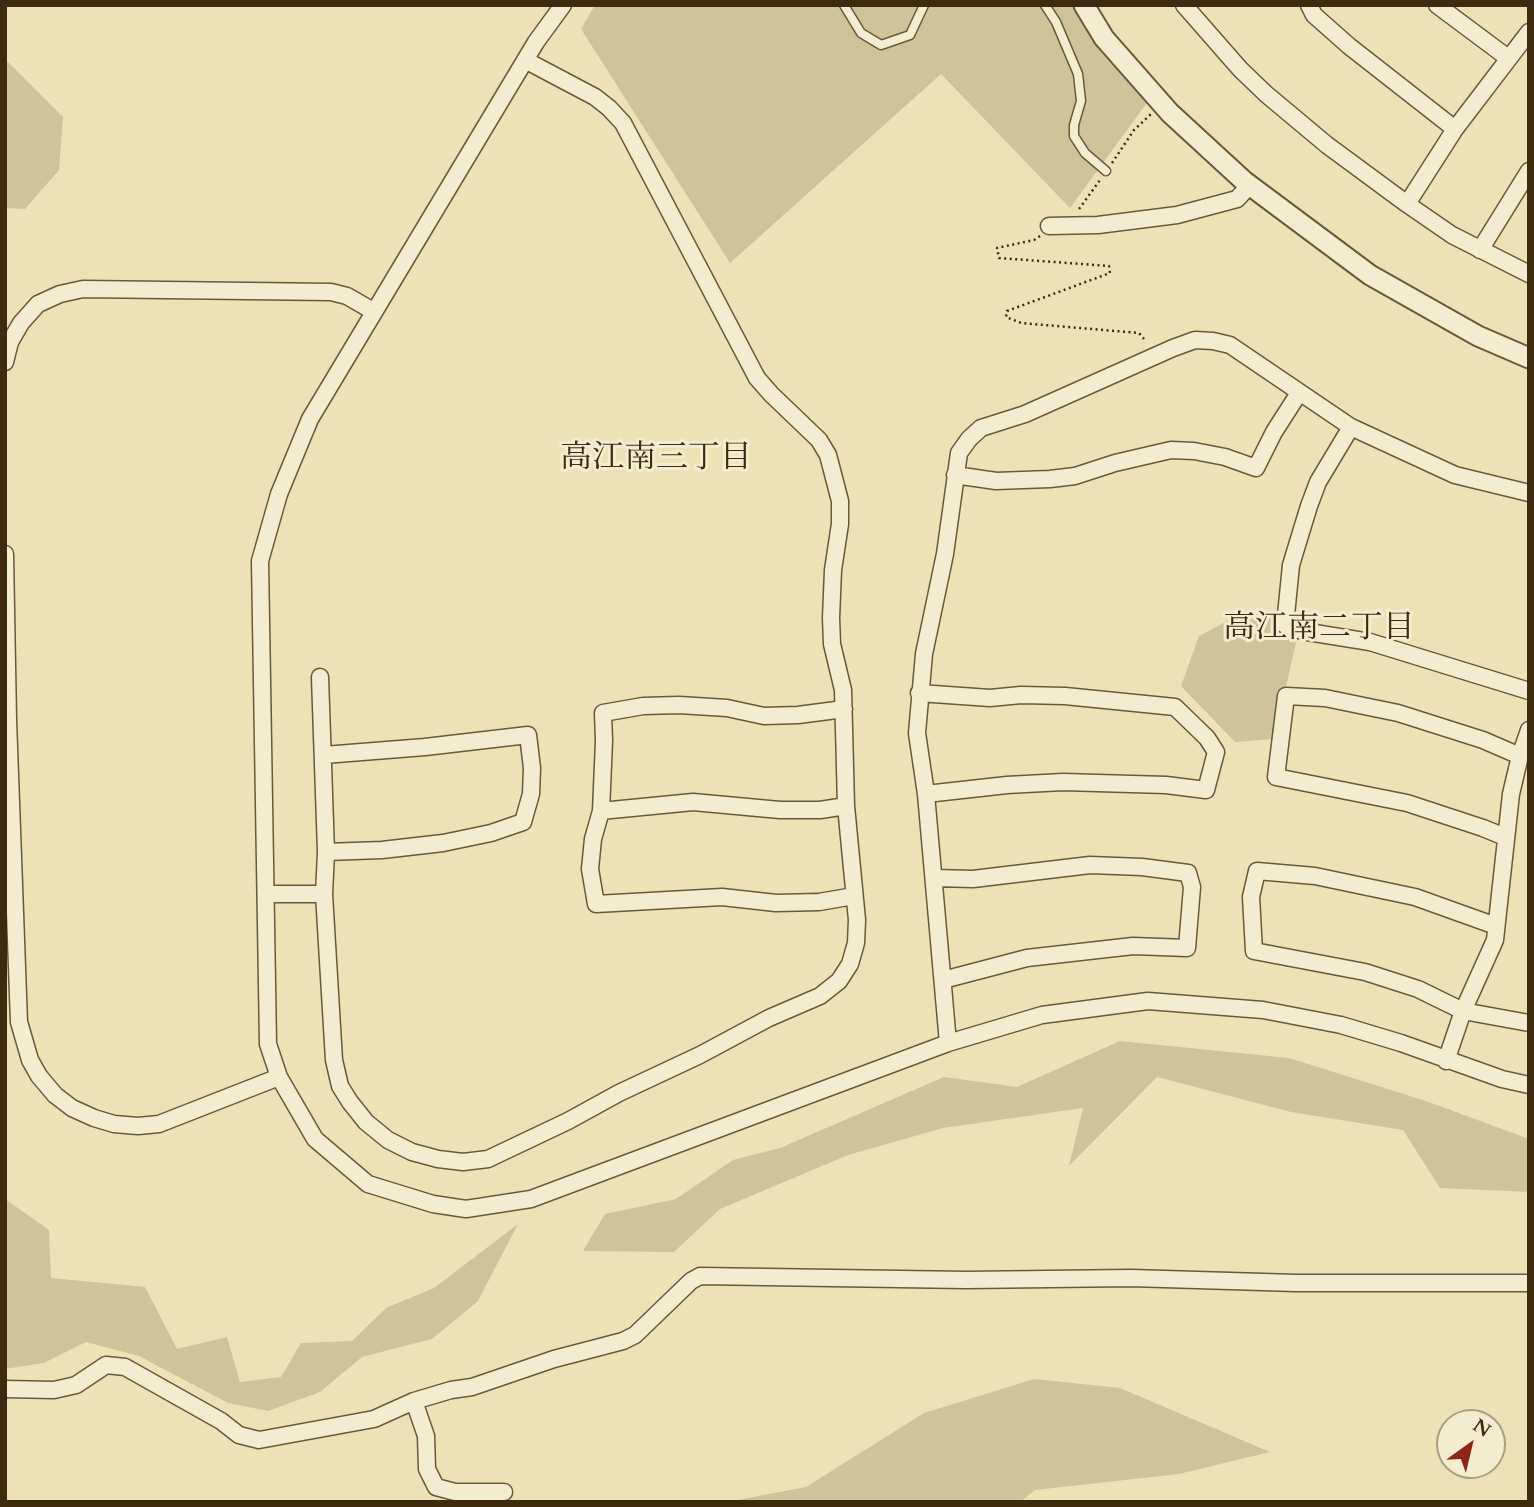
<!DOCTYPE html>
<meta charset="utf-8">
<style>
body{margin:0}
#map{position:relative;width:1534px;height:1507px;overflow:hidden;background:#eee1b7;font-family:Cardo,serif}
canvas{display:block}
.frame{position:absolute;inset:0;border:7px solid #3f2a10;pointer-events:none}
.north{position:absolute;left:1436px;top:1409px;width:70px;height:70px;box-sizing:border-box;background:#f4ecd0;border:2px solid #ac9e83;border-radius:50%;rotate:34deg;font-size:19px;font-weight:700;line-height:28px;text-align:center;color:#3f2a10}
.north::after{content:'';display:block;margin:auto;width:24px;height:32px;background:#8f2418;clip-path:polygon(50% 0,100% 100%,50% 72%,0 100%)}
</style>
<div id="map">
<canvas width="1534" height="1507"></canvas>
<div class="frame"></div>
<div class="north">N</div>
</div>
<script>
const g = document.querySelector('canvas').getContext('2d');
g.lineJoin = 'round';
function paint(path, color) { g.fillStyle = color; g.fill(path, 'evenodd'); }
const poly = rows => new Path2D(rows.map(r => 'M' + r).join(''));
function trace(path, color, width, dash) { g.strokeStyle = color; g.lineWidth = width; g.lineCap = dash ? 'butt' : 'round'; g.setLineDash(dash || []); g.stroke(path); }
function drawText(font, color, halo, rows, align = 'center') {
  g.font = font + ' Cardo,"Noto Serif JP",serif'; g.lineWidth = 6; g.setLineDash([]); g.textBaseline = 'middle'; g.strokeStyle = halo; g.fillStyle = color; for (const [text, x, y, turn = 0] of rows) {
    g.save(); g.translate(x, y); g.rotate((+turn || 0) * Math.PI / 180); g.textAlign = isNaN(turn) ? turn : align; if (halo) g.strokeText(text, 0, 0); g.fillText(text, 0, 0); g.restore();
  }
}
paint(poly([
 [595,5,1079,5,1149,100,1070,208,941,74,730,263,581,29],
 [5,59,63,117,59,170,25,209,5,208],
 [1246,611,1275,618,1296,643,1274,739,1235,742,1181,686,1199,636],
 [1120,1041,1289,1058,1426,1101,1529,1139,1529,1192,1440,1188,1403,1130,1291,1112,1157,1077,1069,1166,1083,1108,943,1128,848,1155,720,1209,674,1252,583,1251,605,1214,676,1199,733,1160,780,1148,944,1077,1017,1087],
 [5,1199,49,1230,51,1278,145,1287,177,1349,227,1337,240,1382,281,1377,301,1343,352,1341,386,1308,434,1288,518,1224,478,1301,432,1339,362,1357,320,1392,268,1411,228,1403,139,1356,86,1342,44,1363,5,1369],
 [1034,1379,1120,1388,1270,1452,1179,1474,1035,1490,1020,1502,727,1502,806,1487,924,1413]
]), '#d0c29b');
const service = poly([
 [844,5,861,33,881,45,910,35,924,5],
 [1045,5,1056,22,1078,74,1081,101,1074,125,1074,136,1085,153,1106,171]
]);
const minor = poly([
 [563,5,536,42,310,419,279,494,260,561,268,1044,279,1077,315,1139,368,1184,433,1204,466,1209,531,1199,948,1043,1042,1015,1148,1001,1263,1010,1341,1025,1401,1043,1502,1079,1529,1085],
 [1184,5,1240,69,1266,94,1327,145,1407,204,1452,235,1529,274],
 [1309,5,1314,15,1349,46,1455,129],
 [1437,5,1508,58],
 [1407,204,1455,129,1529,32],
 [1049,226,1098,225,1177,215,1237,199,1250,185],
 [1480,250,1529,171],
 [5,362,10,342,21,323,38,304,60,294,83,289,331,292,347,296,373,311],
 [1351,427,1318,482,1309,506,1291,565,1285,625,1302,631,1370,642,1529,691],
 [955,475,996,481,1050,479,1075,476,1115,463,1171,450,1194,451,1225,457,1256,468,1274,432,1299,393],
 [5,554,8,720,19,1022,30,1060,39,1076,55,1095,72,1108,94,1118,114,1124,138,1126,159,1124,279,1077],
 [320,677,326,852,324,894,334,1060,340,1086,350,1102,366,1122,388,1140,412,1152,438,1159,463,1162,488,1159,568,1121,619,1093,700,1055,769,1018,820,996,839,981,850,964,856,943,857,920,846,806,843,690,832,644,831,618,833,570,840,524,840,501,828,455,819,440,771,394,757,378,623,123,609,108,595,97,525,60],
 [919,693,990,698,1021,695,1065,696,1175,707,1207,738,1216,752,1206,790,1166,785,1063,782,1007,785,926,794],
 [844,709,798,715,764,716,727,708,679,705,643,706,603,713,604,741,601,811,593,839,590,869,596,904,722,897,776,903,819,902,854,896],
 [324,755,425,747,528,735,532,768,531,794,523,822,491,833,443,843,382,850,326,852],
 [601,811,693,802,780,810,820,810,846,806],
 [1505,837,1483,828,1407,803,1276,777,1286,696,1325,698,1398,713,1483,740,1520,756],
 [934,878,973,879,1090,865,1142,867,1188,873,1192,887,1187,948,1133,946,1027,958,943,980],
 [266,894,324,894],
 [1496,926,1415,897,1315,876,1257,871,1251,897,1254,951,1365,972,1418,989,1463,1011,1529,1023],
 [948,1043,926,794,917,733,924,654,945,554,959,453,969,439,981,428,1025,414,1173,348,1195,340,1213,341,1230,345,1351,427,1455,475,1529,493],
 [1446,1061,1463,1011,1495,940,1511,794,1520,756,1529,730],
 [5,1389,54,1390,76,1385,106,1365,125,1367,221,1421,239,1435,259,1440,374,1419,414,1401,451,1390,472,1387,554,1359,623,1341,635,1335,691,1281,700,1276,966,1280,1131,1278,1296,1283,1529,1283],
 [414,1401,426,1436,427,1469,436,1487,455,1492,504,1492]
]);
const tertiary = poly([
 [1084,5,1104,38,1170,113,1244,181,1370,275,1478,336,1529,358]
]);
trace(service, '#6b583a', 11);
trace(minor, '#6b583a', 19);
trace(tertiary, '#6b583a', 23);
trace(poly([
 [1112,163,1134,130,1151,114],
 [1079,209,1100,180],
 [1040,236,1034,240,997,248,999,258,1109,266,1110,273,1007,311,1006,317,1021,323,1139,333,1144,339]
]), '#3f2a10', 2.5, [2, 3.5]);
trace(service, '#f4ecd0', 8);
trace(minor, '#f4ecd0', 16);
trace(tertiary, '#f4ecd0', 19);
drawText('32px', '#3f2a10', '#f4ecd0', [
 ["高江南三丁目",656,460],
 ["高江南二丁目",1319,630]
]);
</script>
